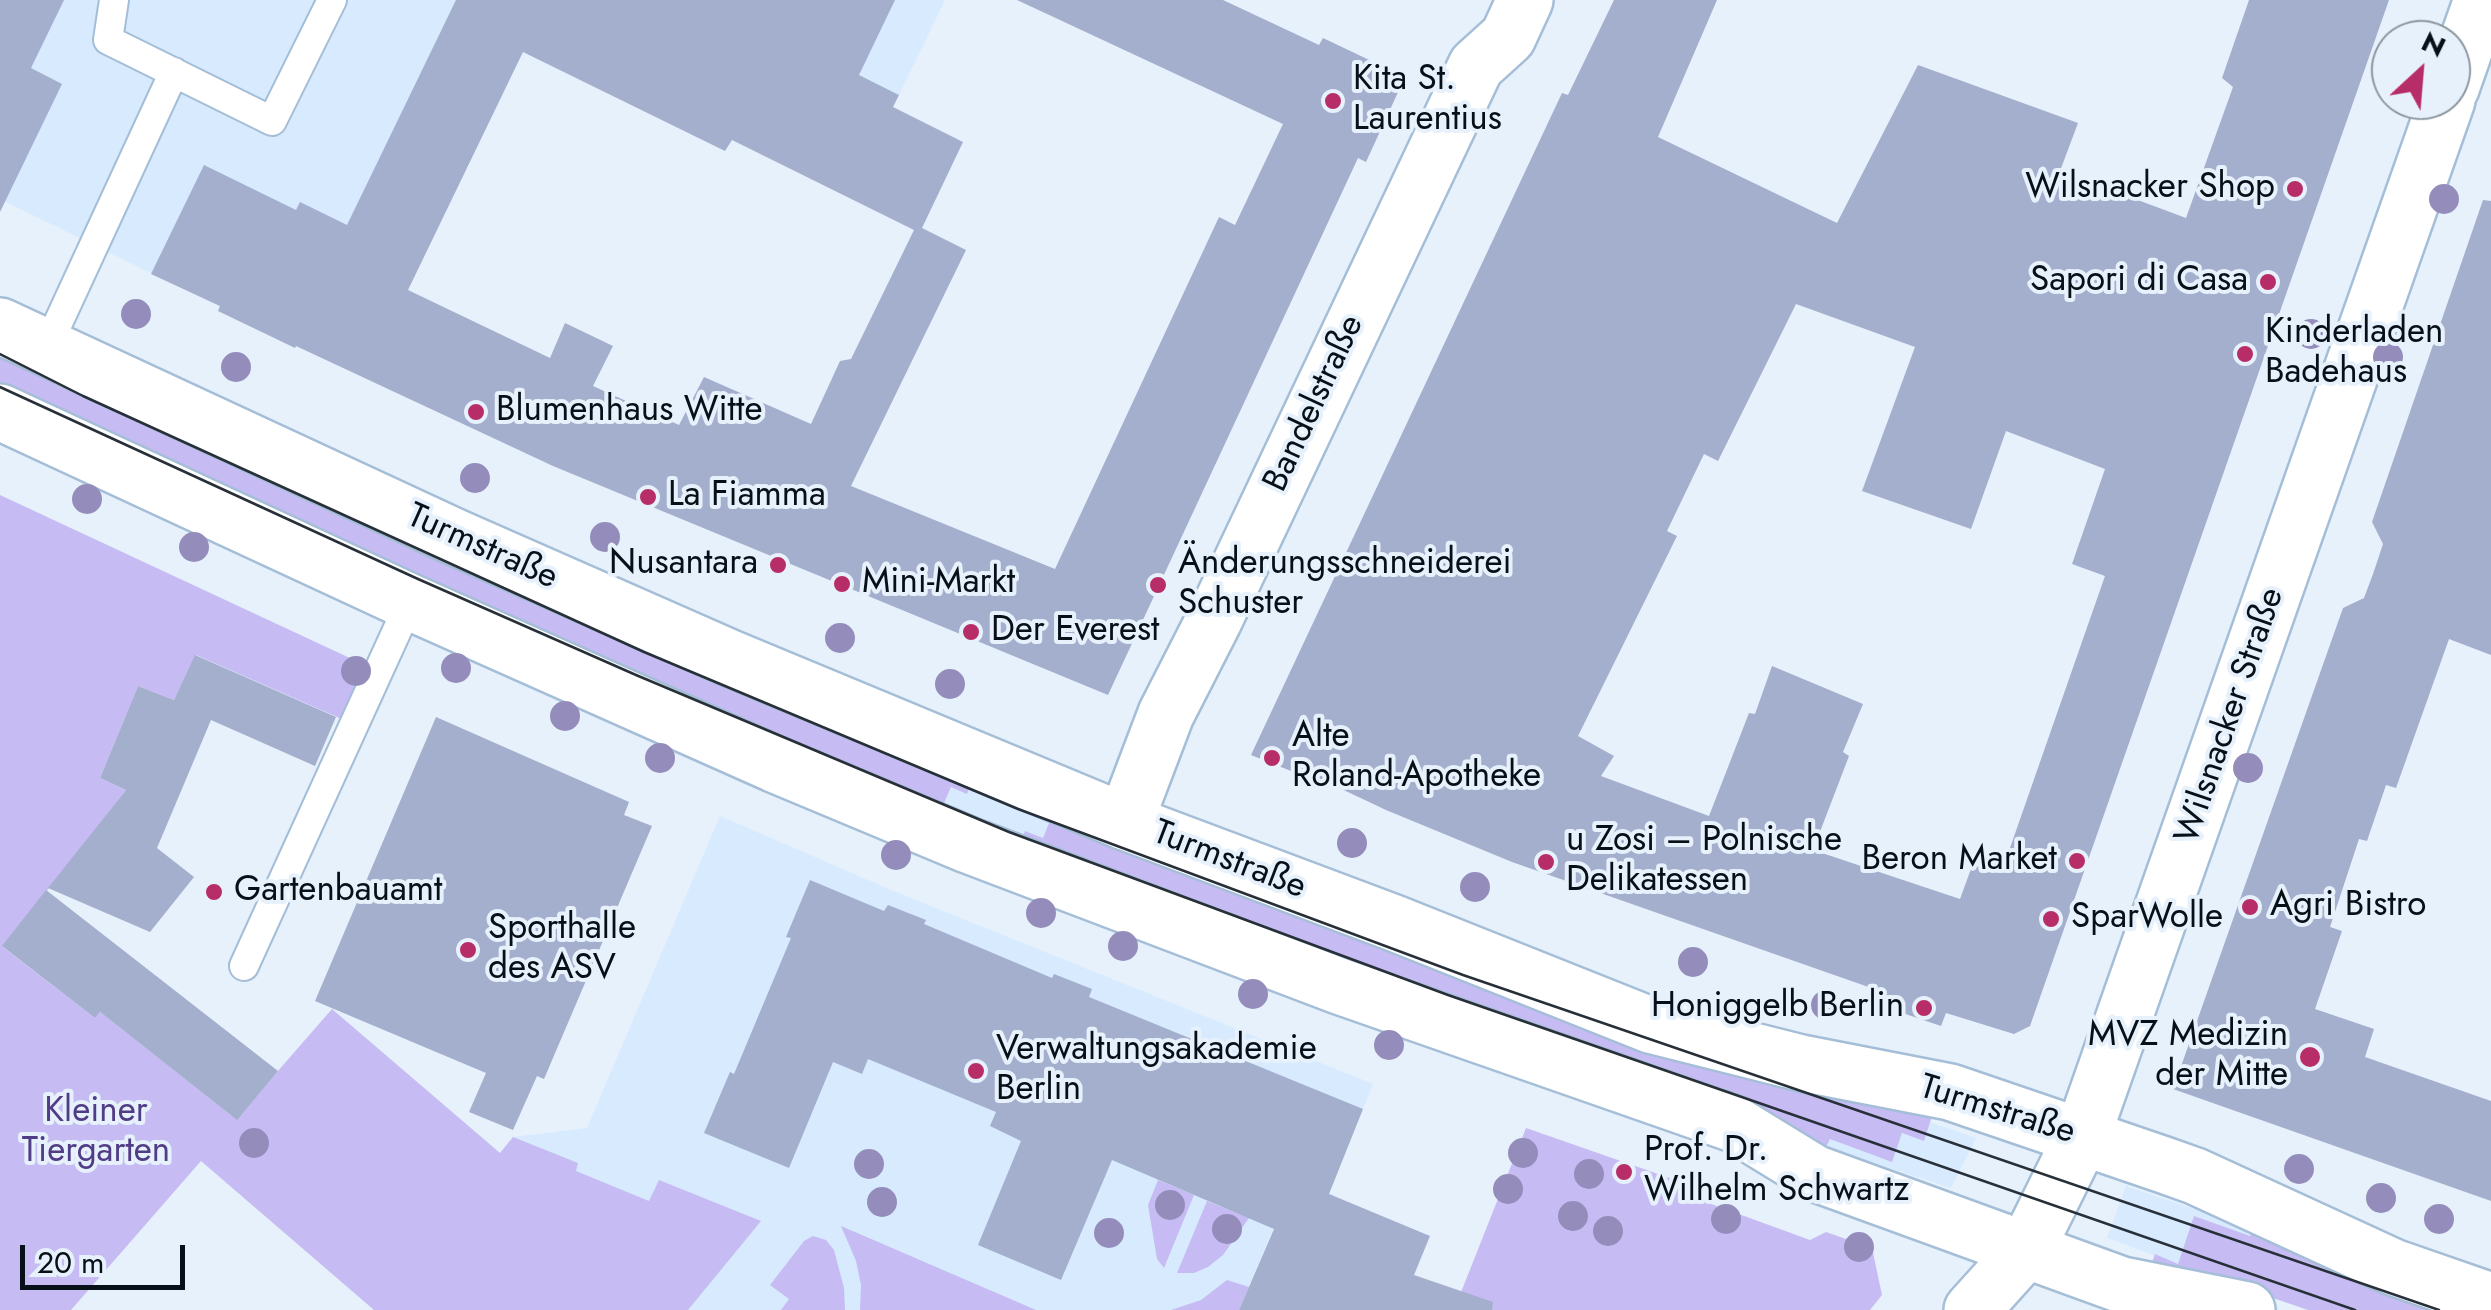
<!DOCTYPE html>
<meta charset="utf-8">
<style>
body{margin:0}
#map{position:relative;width:2491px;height:1310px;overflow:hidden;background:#e6f1fb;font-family:Jost,sans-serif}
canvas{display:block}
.north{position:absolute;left:2371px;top:20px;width:100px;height:100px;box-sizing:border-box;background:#e6f1fb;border:2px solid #8d97a0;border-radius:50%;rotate:26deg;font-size:28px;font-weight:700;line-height:40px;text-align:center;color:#070f18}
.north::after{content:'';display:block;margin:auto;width:35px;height:45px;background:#b72d67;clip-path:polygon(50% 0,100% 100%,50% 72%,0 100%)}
.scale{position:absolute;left:20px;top:1245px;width:165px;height:45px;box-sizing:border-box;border:5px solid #070f18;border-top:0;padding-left:12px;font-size:30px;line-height:35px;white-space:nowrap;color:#070f18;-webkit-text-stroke:8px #e6f1fb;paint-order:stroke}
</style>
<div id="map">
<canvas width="2491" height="1310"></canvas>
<div class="north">N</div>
<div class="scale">20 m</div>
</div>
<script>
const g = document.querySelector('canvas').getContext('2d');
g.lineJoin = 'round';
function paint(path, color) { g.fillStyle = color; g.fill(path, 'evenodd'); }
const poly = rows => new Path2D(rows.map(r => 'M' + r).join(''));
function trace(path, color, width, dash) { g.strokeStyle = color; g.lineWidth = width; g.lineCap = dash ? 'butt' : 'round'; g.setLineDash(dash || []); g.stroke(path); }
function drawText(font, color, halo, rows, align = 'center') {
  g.font = font + ' Jost,sans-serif'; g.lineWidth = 8; g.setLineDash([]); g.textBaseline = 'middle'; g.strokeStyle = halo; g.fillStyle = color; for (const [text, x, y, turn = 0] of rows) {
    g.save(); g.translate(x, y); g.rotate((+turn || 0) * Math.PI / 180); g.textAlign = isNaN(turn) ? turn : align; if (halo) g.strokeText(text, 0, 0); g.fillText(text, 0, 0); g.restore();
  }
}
paint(poly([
 [0,0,548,0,365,378,0,199],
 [707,0,945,0,899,95],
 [974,775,1055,808,1043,839,1017,850,938,817,951,787],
 [720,816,891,890,1373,1084,1329,1193,1335,1196,1319,1236,1277,1219,1239,1310,686,1310,500,1153,513,1137,587,1128],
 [1930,1122,1976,1138,1951,1188,1826,1147,1829,1139,1902,1133,1924,1140],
 [2126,1186,2253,1229,2250,1236,2178,1264,2107,1238]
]), '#d7eafe');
paint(poly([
 [0,342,974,775,967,794,951,787,938,817,0,399],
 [0,495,367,666,344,720,196,655,174,700,138,686,100,778,126,790,3,947,95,1018,100,1012,236,1119,332,1009,500,1153,513,1137,578,1163,576,1171,649,1201,659,1180,761,1221,688,1310,374,1310,201,1161,71,1310,0,1310],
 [1055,808,1937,1101,1924,1141,1902,1133,1892,1162,1830,1139,1826,1147,1794,1131,1017,850,1025,831,1043,838],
 [1526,1128,1684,1183,1681,1193,1810,1240,1826,1232,1872,1248,1882,1295,1870,1310,1454,1310],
 [1158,1180,1194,1195,1164,1268,1157,1259,1148,1205],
 [1207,1201,1249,1218,1223,1255,1208,1267,1194,1273,1177,1273],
 [2194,1216,2250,1236,2253,1229,2479,1310,2308,1310,2270,1297,2147,1276,2155,1254,2178,1264],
 [841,1226,1036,1310,860,1310,861,1285,856,1261],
 [813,1236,826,1240,834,1250,844,1288,845,1310,781,1310,789,1299,770,1285,804,1241],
 [1227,1280,1249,1287,1239,1310,1171,1310,1201,1300]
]), '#c6bcf3');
paint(poly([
 [0,0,64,0,31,68,62,84,0,212],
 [456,0,895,0,859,75,899,95,893,107,963,142,922,228,966,250,851,486,1055,569,1219,217,1235,225,1283,124,1017,0,1223,0,1319,45,1323,38,1405,77,1366,162,1358,158,1108,695,553,466,296,346,295,348,218,311,220,306,151,274,204,165,296,210,300,202,347,225],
 [523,52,725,151,732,140,914,230,851,359,840,361,811,424,704,377,679,425,593,386,613,346,565,323,550,358,408,290],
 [1614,0,1717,0,1658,137,1837,223,1918,65,2078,123,2060,171,2186,218,2233,87,2222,78,2249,0,2389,0,2030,1026,2014,1034,1946,1013,1941,1026,1873,1003,1877,990,1512,862,1386,810,1297,768,1296,773,1251,755,1562,93,1568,95],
 [1796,304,1915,347,1862,491,1971,529,2006,431,2105,469,2072,564,2105,576,2003,868,1975,858,1960,899,1813,850,1849,756,1843,752,1863,704,1772,666,1755,714,1749,713,1709,816,1601,776,1614,756,1578,736,1677,536,1667,531,1704,454,1718,461],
 [2483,200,2491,201,2491,655,2449,639,2396,788,2386,785,2367,841,2359,839,2330,927,2342,931,2315,1009,2374,1029,2365,1057,2491,1101,2491,1201,2173,1089,2343,608,2364,598,2373,574,2383,544,2372,522],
 [195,655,336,717,315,766,211,720,157,848,194,877,150,932,48,888,126,790,100,778,138,686,174,700],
 [436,717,629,802,624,815,652,826,544,1079,537,1076,513,1130,469,1112,486,1073,315,1001],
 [810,880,884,911,888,905,926,920,924,924,1052,978,1054,974,1092,989,1089,997,1363,1109,1329,1194,1430,1236,1414,1275,1493,1302,1492,1310,1239,1310,1274,1229,1112,1160,1061,1280,978,1245,1021,1141,990,1126,996,1112,868,1059,862,1074,833,1062,789,1168,704,1133,730,1072,734,1074,791,938,786,937],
 [46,890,278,1071,237,1120,100,1012,95,1018,2,946]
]), '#a4aecd');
const service = poly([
 [114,0,108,40,272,121,332,0],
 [46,349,174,72],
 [244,966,410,602]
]);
const minor = poly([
 [2451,88,2482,0],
 [1125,822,1166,714,1214,620,1476,66,1508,37,1525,0],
 [1972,1310,2026,1250,2082,1137,2447,100]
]);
const secondary = poly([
 [0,326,455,537,730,658,1125,822,1394,923,1650,1025,1801,1063,1950,1092,2164,1165,2195,1176,2393,1267,2491,1301],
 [0,412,410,602,774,764,968,845,1339,986,1734,1124,1814,1173,2122,1285,2247,1310]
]);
trace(service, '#a5bed7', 32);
trace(minor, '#a5bed7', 60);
trace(secondary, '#a5bed7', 60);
trace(service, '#fff', 28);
trace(minor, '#fff', 55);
trace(secondary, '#fff', 55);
trace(poly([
 [0,354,83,396,644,652,1018,809,1463,975,2439,1310],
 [0,387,418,579,636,675,1009,832,1448,995,2355,1310]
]), '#272f38', 2.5);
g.fillStyle = '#948dbb';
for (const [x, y] of [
 [2444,199],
 [136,314],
 [2311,334],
 [2388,357],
 [236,367],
 [475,478],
 [87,499],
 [605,537],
 [194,547],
 [840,638],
 [456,668],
 [356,671],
 [950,684],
 [565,716],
 [660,758],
 [2248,768],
 [1352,843],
 [896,855],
 [1475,887],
 [1041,913],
 [1123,946],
 [1693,962],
 [1253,994],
 [1826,1005],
 [1389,1045],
 [254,1143],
 [1523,1153],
 [869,1164],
 [2299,1169],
 [1589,1174],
 [1508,1189],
 [2381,1198],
 [882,1202],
 [1170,1205],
 [1573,1216],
 [1726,1219],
 [2439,1219],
 [1227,1229],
 [1608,1231],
 [1109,1233],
 [1859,1247]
]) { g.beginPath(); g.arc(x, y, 15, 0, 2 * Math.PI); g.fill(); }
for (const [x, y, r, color] of [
 [1333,101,10,"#b72d67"],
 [2295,189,10,"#b72d67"],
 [2268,282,10,"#b72d67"],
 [2245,354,10,"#b72d67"],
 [476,412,10,"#b72d67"],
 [648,497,10,"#b72d67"],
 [778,565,10,"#b72d67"],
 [842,584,10,"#b72d67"],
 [1158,585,10,"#b72d67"],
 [971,632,10,"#b72d67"],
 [1272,758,10,"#b72d67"],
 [2077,861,10,"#b72d67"],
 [1546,862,10,"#b72d67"],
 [214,892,10,"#b72d67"],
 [2250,907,10,"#b72d67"],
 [2051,919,10,"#b72d67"],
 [468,950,10,"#b72d67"],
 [1924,1008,10,"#b72d67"],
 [2310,1057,12,"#b72d67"],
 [976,1071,10,"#b72d67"],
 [1624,1172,10,"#b72d67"]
]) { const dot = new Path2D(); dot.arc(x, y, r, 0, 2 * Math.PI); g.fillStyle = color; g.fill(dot); trace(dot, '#e6f1fb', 4); }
drawText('35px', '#070f18', '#e6f1fb', [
 ["Kita St.",1353,81],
 ["Laurentius",1353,121],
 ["Wilsnacker Shop",2275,189,"right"],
 ["Sapori di Casa",2248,282,"right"],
 ["Kinderladen",2265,334],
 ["Badehaus",2265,374],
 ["Blumenhaus Witte",496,412],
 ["La Fiamma",668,497],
 ["Nusantara",758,565,"right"],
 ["Änderungsschneiderei",1178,565],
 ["Schuster",1178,605],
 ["Mini-Markt",862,584],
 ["Der Everest",991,632],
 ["Alte",1292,738],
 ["Roland-Apotheke",1292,778],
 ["u Zosi – Polnische",1566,842],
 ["Delikatessen",1566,882],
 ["Beron Market",2057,861,"right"],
 ["Gartenbauamt",234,892],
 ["Agri Bistro",2270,907],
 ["SparWolle",2071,919],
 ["Sporthalle",488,930],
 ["des ASV",488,970],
 ["Honiggelb Berlin",1904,1008,"right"],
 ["MVZ Medizin",2288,1037,"right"],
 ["der Mitte",2288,1077,"right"],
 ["Verwaltungsakademie",996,1051],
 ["Berlin",996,1091],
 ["Prof. Dr.",1644,1152],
 ["Wilhelm Schwartz",1644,1192]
], 'left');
drawText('35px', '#070f18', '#e6f1fb', [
 ["Bandelstraße",1315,404,-65],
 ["Turmstraße",482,548,24],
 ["Wilsnacker Straße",2231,716,-71],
 ["Turmstraße",1229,861,21],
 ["Turmstraße",1997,1111,17]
]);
drawText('35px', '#513c87', '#e6f1fb', [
 ["Kleiner",96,1113],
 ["Tiergarten",96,1153]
]);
</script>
